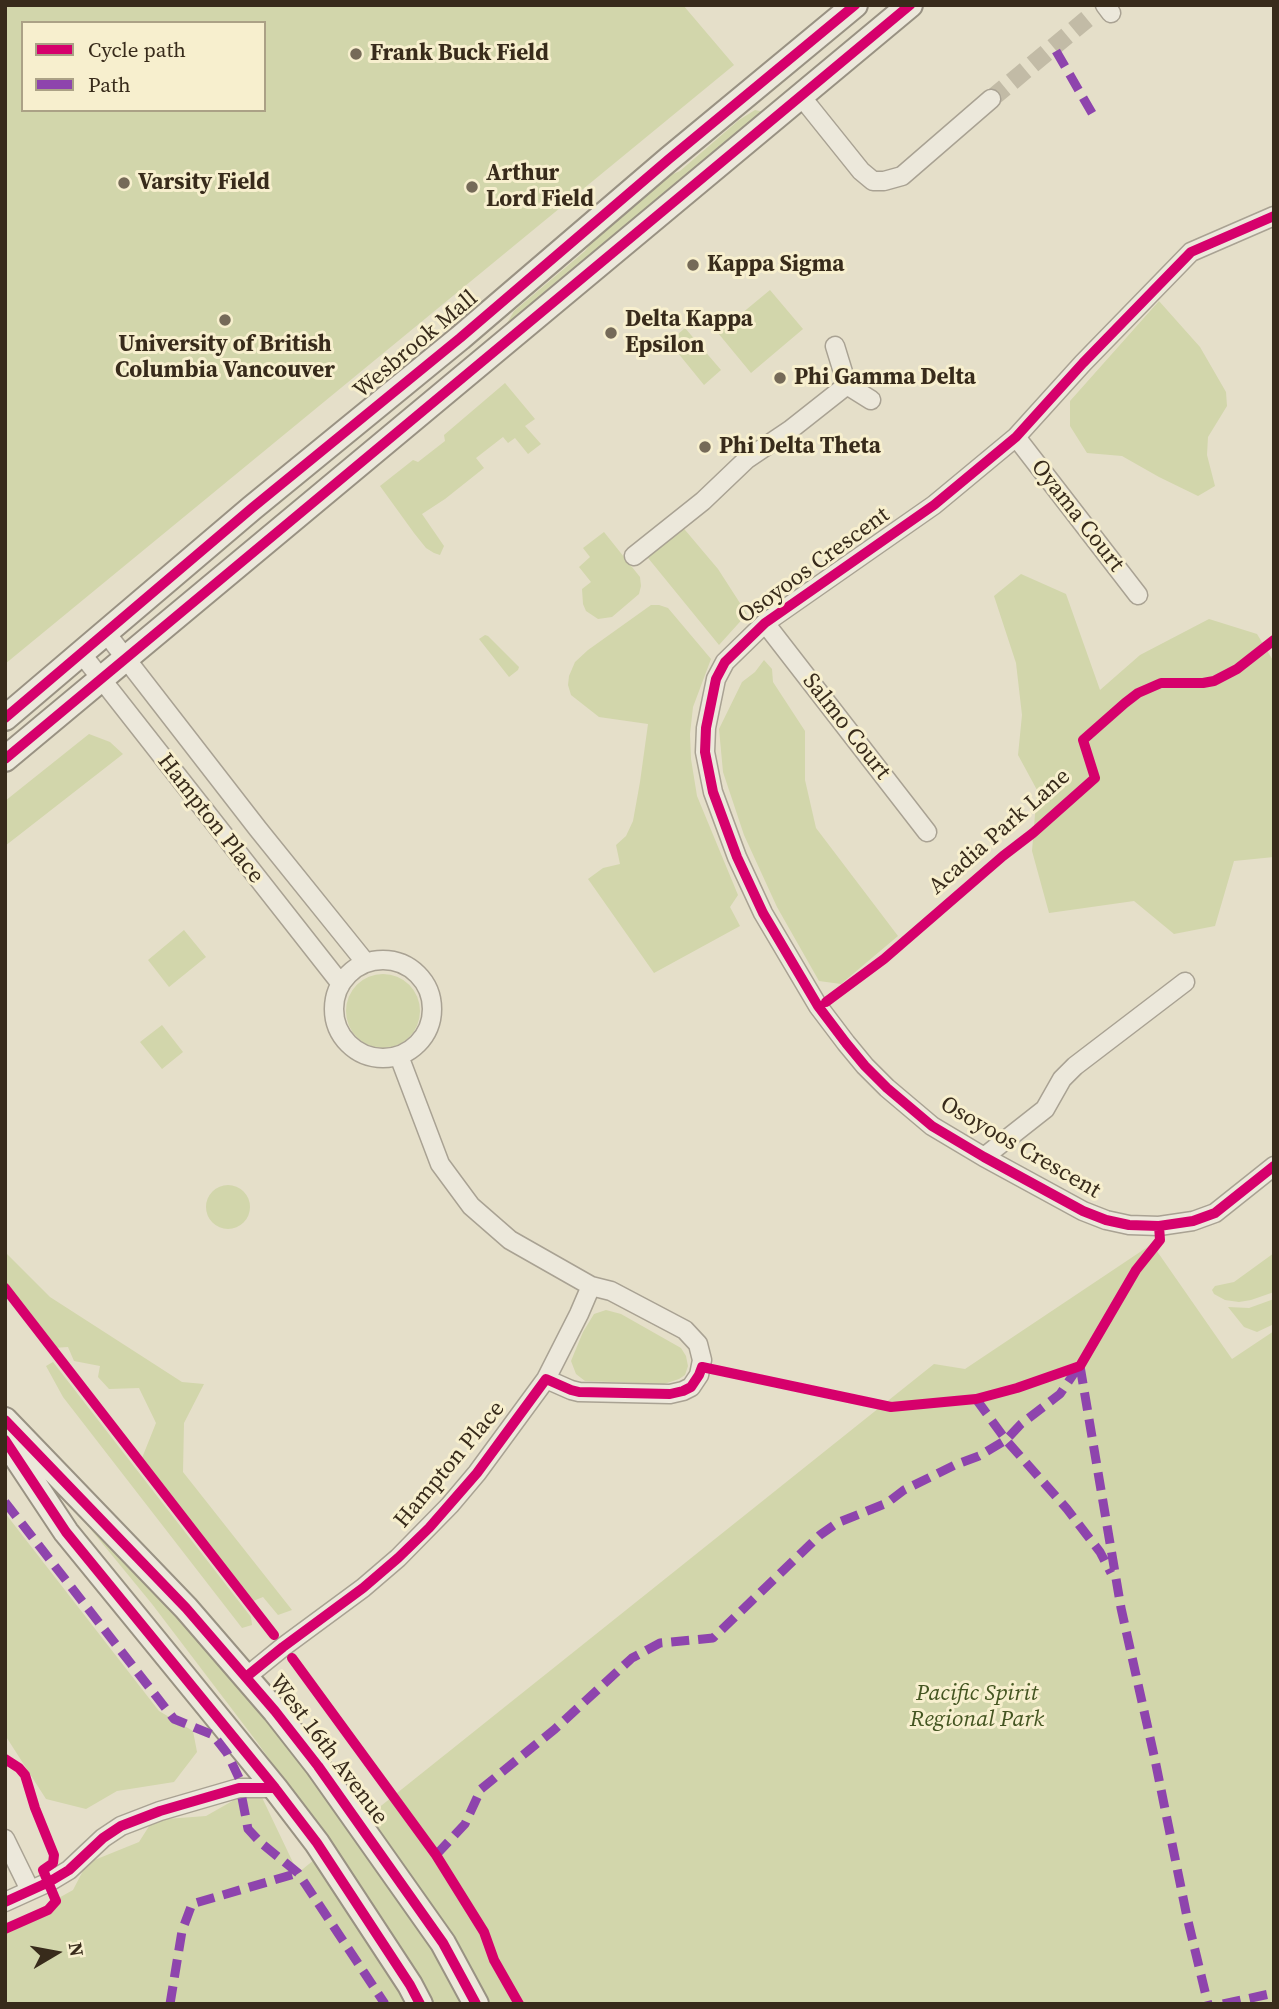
<!DOCTYPE html>
<style>
body{margin:0}
#map{position:relative;width:1279px;height:2009px;overflow:hidden;background:#e5dfc9;font-family:"Source Serif 4",serif}
canvas{display:block}
.frame{position:absolute;inset:0;border:7px solid #382b1b;pointer-events:none}
.legend{position:absolute;left:21px;top:21px;width:245px;height:91px;box-sizing:border-box;background:#f7efce;border:2px solid #aba186;margin:0;padding:9px 12px;list-style:none;font-size:21px;color:#382b1b}
.legend li{display:flex;align-items:center;gap:14px;height:35px}
.legend b{width:35px;border:2px solid #aba186}
.north{position:absolute;left:21px;top:1918px;width:70px;height:70px;-webkit-text-stroke:5px #f7efce;paint-order:stroke;rotate:80deg;font-size:19px;font-weight:700;line-height:28px;text-align:center;color:#382b1b}
.north::after{content:'';display:block;margin:auto;width:24px;height:32px;background:#382b1b;clip-path:polygon(50% 0,100% 100%,50% 72%,0 100%)}
</style>
<div id="map">
<canvas width="1279" height="2009"></canvas>
<div class="frame"></div>
<ul class="legend">
<li><b style="height:9px;background:#d6006c"></b>Cycle path</li>
<li><b style="height:9px;background:#8e44ad"></b>Path</li>
</ul>
<div class="north">N</div>
</div>
<script>
const g = document.querySelector('canvas').getContext('2d');
g.lineJoin = 'round';
function paint(path, color) { g.fillStyle = color; g.fill(path, 'evenodd'); }
const poly = rows => new Path2D(rows.map(r => 'M' + r).join(''));
function trace(path, color, width, dash) { g.strokeStyle = color; g.lineWidth = width; g.lineCap = dash ? 'butt' : 'round'; g.setLineDash(dash || []); g.stroke(path); }
function drawText(font, color, halo, rows, align = 'center') {
  g.font = font + ' "Source Serif 4",serif'; g.lineWidth = 6; g.setLineDash([]); g.textBaseline = 'middle'; g.strokeStyle = halo; g.fillStyle = color; for (const [text, x, y, turn = 0] of rows) {
    g.save(); g.translate(x, y); g.rotate((+turn || 0) * Math.PI / 180); g.textAlign = isNaN(turn) ? turn : align; if (halo) g.strokeText(text, 0, 0); g.fillText(text, 0, 0); g.restore();
  }
}
paint(poly([
 [5,5,683,5,734,65,5,664],
 [23,23,264,23,264,110,23,110],
 [755,110,764,112,505,333,506,325,514,311,585,251,613,216,650,184,680,171,739,120],
 [770,290,803,329,751,373,718,333],
 [1159,301,1200,347,1226,392,1227,406,1208,437,1207,455,1215,486,1198,496,1159,477,1122,456,1087,453,1070,426,1070,401],
 [685,328,721,370,704,385,669,342],
 [505,383,535,419,525,426,541,444,528,454,515,438,508,443,503,437,476,458,484,468,445,499,422,514,444,546,440,555,434,553,426,548,414,533,380,486,413,460,418,462,445,441,444,435],
 [680,524,718,569,747,614,719,645,644,553],
 [604,532,640,577,641,586,639,594,612,617,598,619,586,611,583,604,582,589,591,582,579,567,590,557,583,548],
 [1021,574,1066,594,1100,690,1140,655,1209,619,1257,634,1274,662,1274,857,1234,861,1215,926,1174,934,1134,901,1049,913,1032,851,1037,790,1018,755,1022,715,1016,663,994,596],
 [651,605,659,605,668,608,711,659,693,707,690,734,691,759,697,796,738,895,730,907,740,926,654,973,588,879,603,868,620,864,616,845,626,836,633,821,640,782,648,724,599,717,571,695,568,685,569,676,575,662,588,650],
 [485,635,488,636,519,667,518,670,509,677,479,639],
 [764,660,772,669,773,682,805,731,805,780,816,828,898,936,841,984,819,981,777,907,744,835,723,772,719,729,742,682,755,672],
 [89,734,110,742,123,754,5,846,5,801],
 [184,930,206,957,169,987,148,960],
 '346 1011a37 37 0 1 1 74 0a37 37 0 1 1-74 0Z',
 [162,1025,183,1052,162,1069,140,1042],
 '206 1207a22 22 0 1 1 44 0a22 22 0 1 1-44 0Z',
 [1152,1244,1232,1359,1274,1331,1274,2004,5,2004,5,1928,73,1890,87,1863,139,1842,153,1820,206,1816,257,1787,298,1873,331,1846,257,1742,152,1604,88,1526,80,1513,156,1589,289,1745,352,1829,934,1364,965,1369],
 [5,1252,50,1297,182,1382,204,1384,184,1423,183,1472,292,1610,278,1615,263,1597,253,1601,142,1458,156,1423,139,1388,109,1389,98,1377,100,1366,74,1361,68,1347,53,1348,5,1285],
 [1274,1253,1274,1292,1251,1300,1239,1302,1225,1300,1214,1294,1212,1290,1215,1286,1234,1282],
 [1274,1299,1274,1324,1257,1332,1244,1327,1228,1307,1249,1308],
 [606,1310,621,1314,681,1348,686,1356,688,1366,685,1375,679,1379,664,1384,585,1381,576,1374,571,1361,583,1332,594,1314],
 [53,1362,251,1617,252,1625,242,1628,63,1397,46,1366],
 [5,1513,159,1711,193,1731,197,1752,174,1782,117,1791,86,1809,46,1799,5,1735]
]), '#d2d6ab');
trace(poly([
 [991,99,1087,19]
]), '#c2bba6', 18, [18, 9]);
const minor = poly([
 [1105,5,1111,13],
 [800,95,861,171,873,181,884,181,902,176,991,99],
 [1274,216,1191,252,1083,363,1016,437,934,505,765,623,725,662,716,679,706,728,705,752,713,792,737,857,763,913,818,1006,846,1043,865,1066,887,1088,932,1126,984,1157,1083,1211,1106,1220,1129,1225,1159,1226,1193,1221,1215,1213,1274,1166],
 [847,385,871,400],
 [1016,437,1138,595],
 [634,556,703,501,747,459,790,430,847,385,835,346],
 [765,623,927,832],
 [106,633,258,829,366,963],
 [81,653,341,984],
 '334 1009a49 49 0 1 1 98 0a49 49 0 1 1-98 0Z',
 [984,1157,1045,1109,1062,1079,1075,1066,1185,982],
 [546,1379,571,1390,579,1392,670,1394,683,1391,691,1387,699,1375,702,1360,698,1344,685,1330,611,1291,591,1286],
 [246,1677,283,1647,363,1588,398,1558,450,1505,477,1473,546,1379,579,1314,591,1286,510,1240,471,1206,440,1164,399,1056],
 [5,1839,30,1890],
 [5,1902,49,1882,69,1870,103,1838,121,1826,160,1811,239,1788,275,1788]
]);
const secondary = poly([
 [5,718,252,508,460,338,669,159,855,5],
 [5,759,910,5],
 [5,1420,186,1608,275,1711,318,1766,443,1943,476,2004],
 [5,1440,66,1532,275,1788,317,1843,410,1985,420,2004]
]);
trace(minor, '#a9a293', 21);
trace(secondary, '#999283', 28);
trace(minor, '#ece8db', 18);
trace(secondary, '#ece8db', 24);
trace(poly([
 [1056,51,1096,120],
 [1080,1366,1121,1608,1155,1760,1187,1917,1208,2004],
 [976,1399,1006,1440,1067,1509,1100,1552,1111,1573],
 [5,1502,174,1719,213,1735,227,1753,239,1778],
 [242,1798,248,1829,261,1843,298,1873,385,2004],
 [436,1855,465,1824,481,1789,555,1729,632,1658,660,1643,713,1638,820,1535,837,1523,887,1503,904,1490,955,1465,979,1456,1006,1440,1021,1424,1060,1394,1077,1369],
 [170,2004,182,1931,192,1904,298,1873],
 [1223,2004,1274,1993]
]), '#8e44ad', 9, [18, 9]);
trace(poly([
 [1274,216,1191,252,1083,363,1016,437,934,505,765,623,725,662,716,679,706,728,705,752,713,792,737,857,763,913,818,1006,846,1043,865,1066,887,1088,932,1126,984,1157,1083,1211,1106,1220,1129,1225,1159,1226,1193,1221,1215,1213,1274,1166],
 [5,718,252,508,460,338,669,159,855,5],
 [5,759,910,5],
 [826,1002,884,959,1003,856,1033,833,1095,778,1083,740,1125,703,1138,693,1161,683,1203,683,1214,681,1237,669,1274,640],
 [5,1288,274,1635],
 [5,1420,186,1608,275,1711,318,1766,443,1943,476,2004],
 [5,1440,66,1532,275,1788,317,1843,410,1985,420,2004],
 [292,1658,436,1855,484,1932,494,1960,519,2004],
 [246,1677,283,1647,363,1588,398,1558,429,1528,477,1473,546,1379,571,1390,579,1392,670,1394,683,1391,691,1387,699,1375,702,1367,891,1407,976,1399,1017,1388,1080,1366,1136,1270,1160,1240,1159,1226],
 [5,1759,19,1768,25,1775,35,1808,54,1855,53,1863,43,1870,56,1901,48,1910,5,1929],
 [5,1902,49,1882,69,1870,103,1838,121,1826,160,1811,239,1788,275,1788]
]), '#d6006c', 10);
for (const [x, y, r, color] of [
 [356,54,7,"#756a58"],
 [124,183,7,"#756a58"],
 [472,187,7,"#756a58"],
 [693,265,7,"#756a58"],
 [225,320,7,"#756a58"],
 [611,333,7,"#756a58"],
 [780,378,7,"#756a58"],
 [705,447,7,"#756a58"]
]) { const dot = new Path2D(); dot.arc(x, y, r, 0, 2 * Math.PI); g.fillStyle = color; g.fill(dot); trace(dot, '#f7efce', 2.5); }
drawText('bold 23px', '#382b1b', '#f7efce', [
 ["Frank Buck Field",370,54],
 ["Arthur",486,174],
 ["Lord Field",486,200],
 ["Varsity Field",138,183],
 ["Kappa Sigma",707,265],
 ["Delta Kappa",625,320],
 ["Epsilon",625,346],
 ["University of British",225,345,"center"],
 ["Columbia Vancouver",225,371,"center"],
 ["Phi Gamma Delta",794,378],
 ["Phi Delta Theta",719,447]
], 'left');
drawText('23px', '#382b1b', '#f7efce', [
 ["Wesbrook Mall",416,345,-40],
 ["Oyama Court",1077,516,52],
 ["Osoyoos Crescent",814,566,-36],
 ["Salmo Court",846,727,52],
 ["Hampton Place",210,819,52],
 ["Acadia Park Lane",1000,832,-41],
 ["Osoyoos Crescent",1020,1148,30],
 ["Hampton Place",450,1465,-50],
 ["West 16th Avenue",328,1750,53]
]);
drawText('italic 23px', '#445521', '#f7efce', [
 ["Pacific Spirit",977,1694],
 ["Regional Park",977,1720]
]);
</script>
